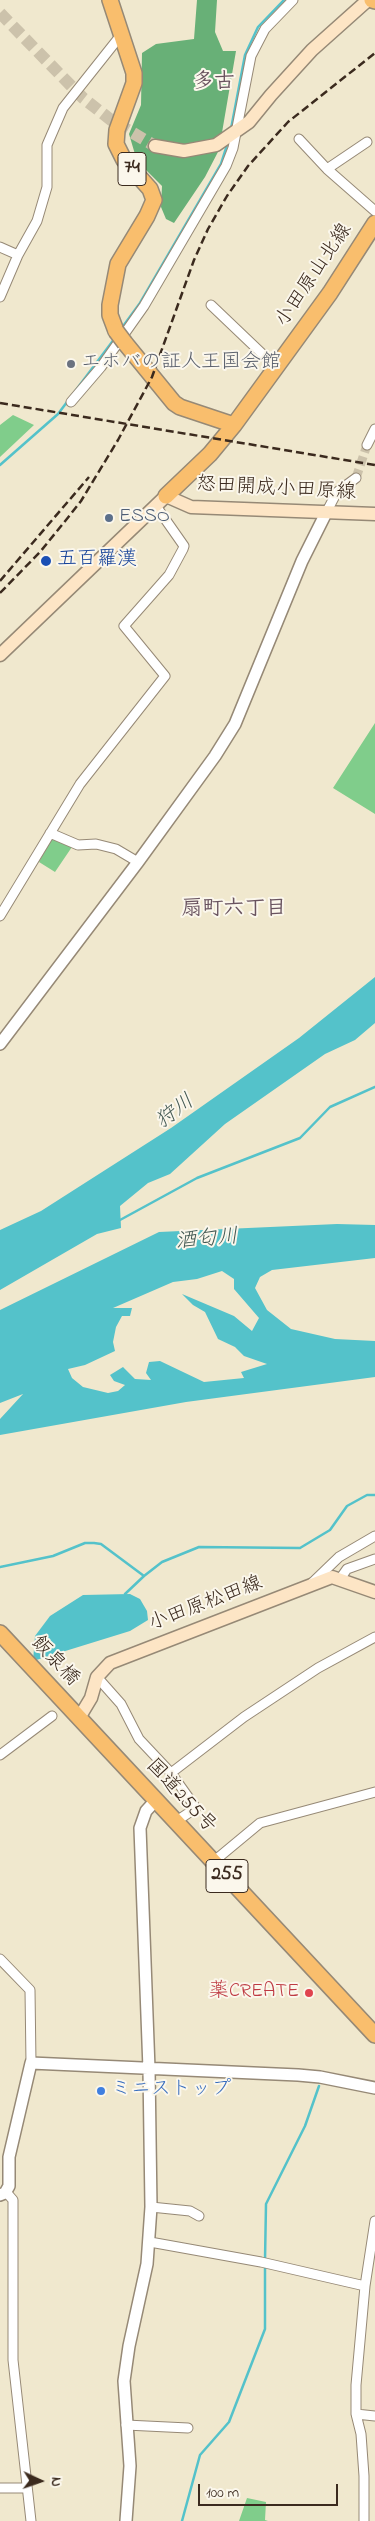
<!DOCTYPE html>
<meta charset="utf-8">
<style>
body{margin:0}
#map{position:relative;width:375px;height:2521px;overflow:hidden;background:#f0e8ce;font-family:"Indie Flower",sans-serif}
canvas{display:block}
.north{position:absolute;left:15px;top:2456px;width:50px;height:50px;-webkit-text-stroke:4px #fbf7ec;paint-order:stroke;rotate:93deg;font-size:14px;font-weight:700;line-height:20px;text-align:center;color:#3b2a1e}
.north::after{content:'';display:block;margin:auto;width:18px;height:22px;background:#3b2a1e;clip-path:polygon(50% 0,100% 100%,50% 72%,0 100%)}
.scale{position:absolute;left:198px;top:2484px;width:140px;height:22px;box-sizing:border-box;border:2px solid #3b2a1e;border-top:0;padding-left:6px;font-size:15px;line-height:18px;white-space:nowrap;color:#3b2a1e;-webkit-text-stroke:4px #fbf7ec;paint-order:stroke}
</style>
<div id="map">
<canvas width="375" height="2521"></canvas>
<div class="north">N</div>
<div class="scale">100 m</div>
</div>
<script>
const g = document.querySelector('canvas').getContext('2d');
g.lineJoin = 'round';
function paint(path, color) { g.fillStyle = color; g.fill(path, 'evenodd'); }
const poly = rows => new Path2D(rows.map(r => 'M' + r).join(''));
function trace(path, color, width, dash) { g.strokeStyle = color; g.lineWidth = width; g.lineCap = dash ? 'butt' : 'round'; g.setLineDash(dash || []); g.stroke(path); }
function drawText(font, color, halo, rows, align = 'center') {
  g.font = font + ' "Indie Flower","Klee One",sans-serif'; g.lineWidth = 4; g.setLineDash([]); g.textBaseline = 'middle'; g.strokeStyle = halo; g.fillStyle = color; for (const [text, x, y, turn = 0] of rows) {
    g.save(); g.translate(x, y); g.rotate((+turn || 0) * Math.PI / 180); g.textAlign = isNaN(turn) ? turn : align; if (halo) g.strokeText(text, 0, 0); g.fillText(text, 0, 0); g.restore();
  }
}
paint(poly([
 [13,415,34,425,0,457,0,425],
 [375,723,375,814,333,788],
 [53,834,76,841,55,872,39,862],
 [247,2498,266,2502,265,2520,268,2521,239,2521]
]), '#80cd8b');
paint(poly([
 [197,0,217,0,215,32,223,51,236,51,219,150,205,177,174,223,166,219,161,207,162,186,137,161,129,134,141,105,142,53,156,44,194,39]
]), '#68b077');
paint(poly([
 [375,977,375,1023,355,1040,325,1054,225,1124,170,1174,148,1183,120,1206,121,1228,97,1234,0,1290,0,1230,41,1211,171,1128,299,1038],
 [337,1224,375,1225,375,1258,272,1270,260,1277,255,1288,267,1310,291,1329,335,1339,375,1341,375,1377,186,1402,0,1435,0,1419,23,1394,0,1403,0,1310,159,1232],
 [222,1271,234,1279,234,1289,259,1318,252,1331,234,1316,182,1294,193,1305,205,1312,218,1339,235,1347,244,1356,267,1364,241,1372,244,1378,204,1382,160,1361,149,1362,146,1373,151,1380,135,1379,123,1367,110,1375,114,1381,125,1385,118,1391,108,1393,83,1387,72,1378,68,1369,85,1365,115,1351,113,1342,116,1327,122,1316,130,1316,132,1308,113,1308,173,1282,197,1279],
 [130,1594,140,1599,147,1611,148,1620,130,1631,33,1661,35,1636,50,1616,83,1595]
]), '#54c2ca');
trace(poly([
 [231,129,245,55,258,27,284,0],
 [121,329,140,303,221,164,228,142],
 [0,465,58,414,115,338],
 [120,1220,197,1178,300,1138,330,1107,375,1087],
 [0,1567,53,1556,85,1543,94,1543,101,1544,144,1576,162,1562,199,1547,300,1548,330,1530,347,1506,367,1495,375,1495],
 [125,1594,144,1576],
 [265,2260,266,2204,305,2126,319,2086],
 [182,2521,200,2455,229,2422,265,2329,265,2266]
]), '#54c2ca', 2.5);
trace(poly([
 [356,478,367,445]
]), '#ccc2ab', 9, [9, 4.5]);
trace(poly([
 [0,13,83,98,111,120,155,146]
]), '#ccc2ab', 12, [12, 6]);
const minor = poly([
 [299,139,327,169,375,211],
 [327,169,367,142],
 [0,247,18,255,0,297],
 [18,255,37,221,47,187,47,145,63,108,121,35],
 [211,305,276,367],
 [71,402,101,367,144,306,226,166,233,148,251,56,265,29,293,0],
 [367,445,375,429],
 [327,511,337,492,356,478],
 [50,833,78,845,96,844,116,849,138,862],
 [0,916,80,784,165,676,124,626,169,575,183,549,184,546,156,506],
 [340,1579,347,1569,375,1559],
 [312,1583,339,1557,375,1536],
 [97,1677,121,1704,139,1739,171,1773],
 [0,1755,52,1716],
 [175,1822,196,1808,171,1773,244,1717,318,1668,375,1637],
 [213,1862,260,1823,375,1792],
 [0,1959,30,1990,31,2063],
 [6,2192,13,2200,13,2360,31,2521],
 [151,2207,190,2211,199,2216],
 [150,2242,261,2262,365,2286],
 [356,2414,375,2416],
 [126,2425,188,2428],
 [0,2488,27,2488],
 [364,2521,364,2476,361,2434,356,2414,356,2385,365,2286,375,2221]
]);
const tertiary = poly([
 [0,1044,138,862,215,756,235,724,302,561,327,511],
 [0,2195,5,2193,9,2186,9,2157,31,2063,298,2075,320,2077,375,2088],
 [126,2521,130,2466,124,2381,129,2346,147,2264,151,2207,149,2069,140,1828,146,1811,156,1800]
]);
const secondary = poly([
 [155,146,184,151,216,145,249,122,271,95,312,50,368,0],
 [0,655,166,496,191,507,375,514],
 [79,1718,91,1698,97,1677,110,1663,332,1577,375,1592]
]);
const primary = poly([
 [110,0,134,73,134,83,117,130,116,144,124,160,150,189,154,200,147,216,118,264,110,305,110,315,116,331],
 [125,343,174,403,180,407,234,425],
 [166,496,210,454,234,425,330,293,375,223]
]);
const trunk = poly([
 [372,0,375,1],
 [0,1633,375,2035]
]);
trace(minor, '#968976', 11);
trace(tertiary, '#968976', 14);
trace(secondary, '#968976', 15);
trace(primary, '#968976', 18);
trace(trunk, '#968976', 18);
trace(minor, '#fff', 9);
trace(tertiary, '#fff', 11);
trace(secondary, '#fde5c5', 12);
trace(primary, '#f9be6d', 15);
trace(trunk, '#f9be6d', 15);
trace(poly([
 [0,403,375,465],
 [0,581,89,477],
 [0,593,40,552,66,520,81,501,118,440,152,377,194,260,208,229,227,196,248,166,288,122,375,53]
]), '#3b2a1e', 2.5, [8, 4]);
const primaryBridge = poly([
 [116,331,125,343]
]);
trace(primaryBridge, '#968976', 18, []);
trace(primaryBridge, '#f9be6d', 15);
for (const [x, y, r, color] of [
 [71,364,5,"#6b7280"],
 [109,518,5,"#5c6f8a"],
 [46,561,6,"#1a4fb4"],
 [309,1993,5,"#e0444e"],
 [101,2091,5,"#3f7fe0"]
]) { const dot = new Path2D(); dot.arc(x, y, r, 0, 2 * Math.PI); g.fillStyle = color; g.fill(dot); trace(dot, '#fbf7ec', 2); }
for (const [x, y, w] of [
 [132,169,28],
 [227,1876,42]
]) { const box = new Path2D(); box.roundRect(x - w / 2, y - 16.5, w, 33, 4); g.fillStyle = '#fbf7ec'; g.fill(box); trace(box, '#3b2a1e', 1); }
drawText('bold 19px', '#3b2a1e', null, [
 ["74",132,169],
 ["255",227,1876]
]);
drawText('20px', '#3b2a1e', '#fbf7ec', [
 ["小田原山北線",315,276,-56],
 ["怒田開成小田原線",276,490,3],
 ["小田原松田線",206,1605,-21],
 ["飯泉橋",54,1662,47],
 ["国道255号",180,1797,47]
]);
drawText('20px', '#5b616d', '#fbf7ec', [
 ["エホバの証人王国会館",81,364]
], 'left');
drawText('20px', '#4e5e75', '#fbf7ec', [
 ["ESSO",119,518]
], 'left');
drawText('20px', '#164399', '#fbf7ec', [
 ["五百羅漢",57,561]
], 'left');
drawText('20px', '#be3a42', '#fbf7ec', [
 ["薬CREATE",299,1993]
], 'right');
drawText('20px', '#366cbe', '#fbf7ec', [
 ["ミニストップ",111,2091]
], 'left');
drawText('bold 21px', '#69535f', '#fbf7ec', [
 ["多古",214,84],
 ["扇町六丁目",234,911]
]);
drawText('italic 21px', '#425852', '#fbf7ec', [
 ["狩川",176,1113,-37],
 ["酒匂川",207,1241,-5]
]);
</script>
